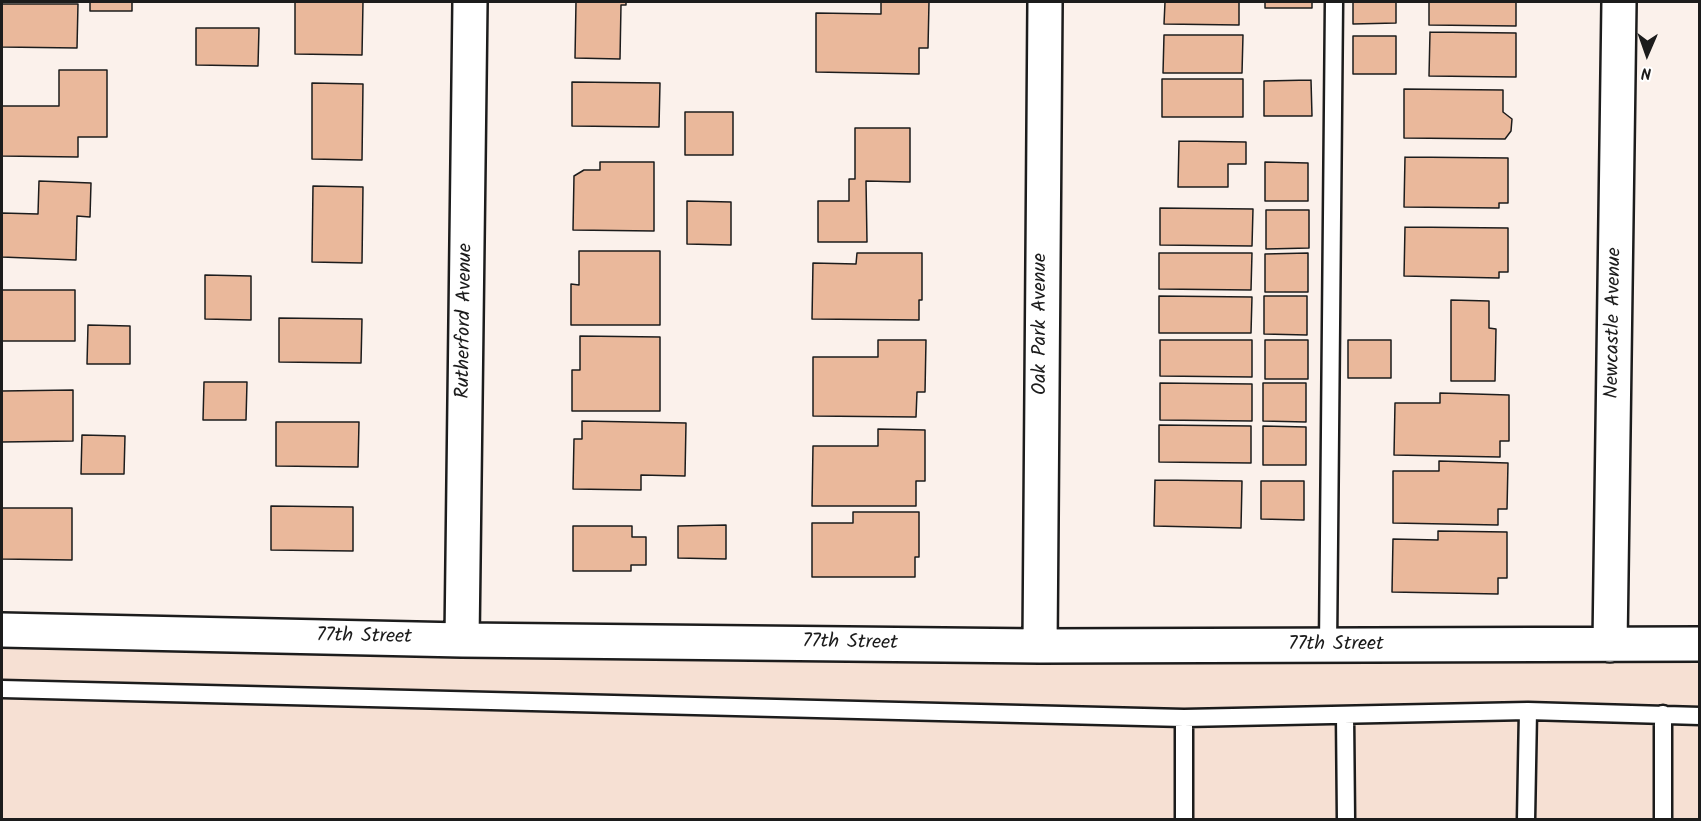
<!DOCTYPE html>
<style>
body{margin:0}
#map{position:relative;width:1701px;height:821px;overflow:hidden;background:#fbf1eb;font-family:Kalam,sans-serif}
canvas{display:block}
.frame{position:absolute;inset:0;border:3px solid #1c1c1c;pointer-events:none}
.north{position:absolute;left:1617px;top:24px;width:60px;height:60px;-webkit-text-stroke:4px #fff;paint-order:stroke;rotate:182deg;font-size:16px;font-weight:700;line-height:24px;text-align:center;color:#1c1c1c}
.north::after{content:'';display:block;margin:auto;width:21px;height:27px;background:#1c1c1c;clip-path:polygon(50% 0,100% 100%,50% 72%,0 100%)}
</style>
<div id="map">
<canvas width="1701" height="821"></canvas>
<div class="frame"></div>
<div class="north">N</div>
</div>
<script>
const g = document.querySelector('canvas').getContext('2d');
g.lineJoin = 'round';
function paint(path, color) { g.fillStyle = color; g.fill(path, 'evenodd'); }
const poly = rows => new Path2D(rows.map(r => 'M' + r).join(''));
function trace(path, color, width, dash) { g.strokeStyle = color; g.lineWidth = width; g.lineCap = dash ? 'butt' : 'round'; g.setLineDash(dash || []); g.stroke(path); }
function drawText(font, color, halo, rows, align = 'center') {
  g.font = font + ' Kalam,sans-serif'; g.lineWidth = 5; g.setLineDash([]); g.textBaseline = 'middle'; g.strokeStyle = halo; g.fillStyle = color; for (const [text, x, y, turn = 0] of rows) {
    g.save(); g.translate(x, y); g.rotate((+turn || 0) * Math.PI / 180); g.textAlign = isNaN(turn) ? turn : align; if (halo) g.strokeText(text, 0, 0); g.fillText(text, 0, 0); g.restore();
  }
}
paint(poly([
 [2,639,1699,659,1699,819,2,820]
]), '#f6e0d3');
const building = poly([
 [90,2,132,2,132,11,90,11,90,2],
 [295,2,363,2,362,55,295,54,295,2],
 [576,2,626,2,626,5,621,5,620,59,575,58,576,2],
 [881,2,929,2,928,48,919,48,919,74,816,72,816,13,881,14,881,2],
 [1165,2,1239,2,1239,25,1164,24,1165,2],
 [1265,2,1312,2,1312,8,1265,8,1265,2],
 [1353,2,1396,2,1396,23,1353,24,1353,2],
 [1429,2,1516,2,1516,26,1429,25,1429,2],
 [2,4,78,4,77,48,2,47,2,4],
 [196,28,259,28,258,66,196,65,196,28],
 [1430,32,1516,33,1516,77,1429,76,1430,32],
 [1164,35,1243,35,1242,73,1163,73,1164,35],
 [1353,36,1396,36,1396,74,1353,74,1353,36],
 [59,70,107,70,107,137,78,137,78,157,2,156,2,106,59,106,59,70],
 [1162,79,1243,79,1243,117,1162,117,1162,79],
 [1311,80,1312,116,1264,116,1264,81,1311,80],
 [572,82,660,83,659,127,572,126,572,82],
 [312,83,363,84,362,160,312,159,312,83],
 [1404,89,1503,90,1503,112,1512,119,1511,131,1505,139,1404,138,1404,89],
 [685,112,733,112,733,155,685,155,685,112],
 [855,128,910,128,910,182,866,181,867,242,818,242,818,201,849,201,849,179,855,179,855,128],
 [1179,141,1246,142,1246,164,1228,164,1228,187,1178,187,1179,141],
 [1405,157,1508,158,1508,203,1499,203,1499,208,1404,207,1405,157],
 [600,162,654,162,654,231,573,230,574,176,584,170,600,170,600,162],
 [1265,162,1308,163,1308,201,1265,201,1265,162],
 [39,181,91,183,90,217,77,216,76,260,2,257,2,213,38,214,39,181],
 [313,186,363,187,362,263,312,262,313,186],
 [687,201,731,202,731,245,687,244,687,201],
 [1160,208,1253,209,1252,246,1160,245,1160,208],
 [1266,210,1309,210,1309,248,1266,249,1266,210],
 [1405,227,1508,228,1508,272,1499,272,1499,278,1404,276,1405,227],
 [579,251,660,251,660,325,571,325,571,284,579,285,579,251],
 [857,253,922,253,922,300,919,300,919,320,812,319,813,263,856,264,857,253],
 [1159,253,1252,253,1251,290,1159,289,1159,253],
 [1308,253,1308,292,1265,292,1265,254,1308,253],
 [205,275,251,276,251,320,205,319,205,275],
 [2,290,75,290,75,341,2,341,2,290],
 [1159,296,1252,297,1251,333,1159,333,1159,296],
 [1264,296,1307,296,1307,335,1264,334,1264,296],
 [1451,300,1489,301,1489,328,1496,329,1495,381,1451,381,1451,300],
 [279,318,362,319,361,363,279,362,279,318],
 [88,325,130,326,130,364,87,364,88,325],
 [580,336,660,337,660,411,572,411,572,370,580,370,580,336],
 [878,340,926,340,925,392,917,392,916,417,813,416,813,357,878,357,878,340],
 [1160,340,1252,340,1252,377,1160,376,1160,340],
 [1265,340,1308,340,1308,379,1265,379,1265,340],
 [1348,340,1391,340,1391,378,1348,378,1348,340],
 [204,382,247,382,246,420,203,420,204,382],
 [1160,383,1252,384,1252,421,1160,420,1160,383],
 [1263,383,1306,383,1306,422,1263,421,1263,383],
 [73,390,73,441,2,442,2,391,73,390],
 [1440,393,1509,395,1509,441,1500,441,1500,457,1394,455,1395,403,1440,403,1440,393],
 [582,421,686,423,685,476,641,475,641,490,573,489,574,439,582,439,582,421],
 [276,422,359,422,358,467,276,466,276,422],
 [1159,425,1251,426,1251,463,1159,462,1159,425],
 [1263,426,1306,427,1306,465,1263,465,1263,426],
 [878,429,925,430,925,481,916,481,916,506,812,506,813,446,878,446,878,429],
 [82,435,125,436,124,474,81,474,82,435],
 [1439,461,1508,463,1507,509,1498,509,1498,525,1393,523,1393,471,1439,471,1439,461],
 [1155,480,1242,481,1241,528,1154,526,1155,480],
 [1261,481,1304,481,1304,520,1261,519,1261,481],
 [271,506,353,507,353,551,271,550,271,506],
 [2,508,72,508,72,560,2,559,2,508],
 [853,512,919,512,919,557,915,557,915,577,812,577,812,523,853,523,853,512],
 [726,525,726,559,678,558,678,526,726,525],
 [573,526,632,526,632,537,646,537,646,565,631,565,631,571,573,571,573,526],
 [1438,531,1507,532,1507,578,1498,578,1498,594,1392,592,1393,539,1438,540,1438,531]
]);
paint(building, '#eab89b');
trace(building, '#1c1c1c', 1.5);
const lane = poly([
 [1328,646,1334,2],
 [2,689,1184,718,1528,711,1700,716],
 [1345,715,1346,820],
 [1184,820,1184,718],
 [1526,820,1528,711],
 [1663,820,1663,714]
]);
const street = poly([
 [2,630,462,640,1040,646,1700,644],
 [462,640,470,2],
 [1610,645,1619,2],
 [1040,646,1045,2]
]);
trace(lane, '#1c1c1c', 21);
trace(street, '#1c1c1c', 38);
trace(lane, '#fff', 16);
trace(street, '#fff', 33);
drawText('20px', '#1c1c1c', '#fff', [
 ["Rutherford Avenue",466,321,-89],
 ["Newcastle Avenue",1615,323,-89],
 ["Oak Park Avenue",1042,324,-90],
 ["77th Street",364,638,1],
 ["77th Street",850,644,1],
 ["77th Street",1336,646]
]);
</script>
